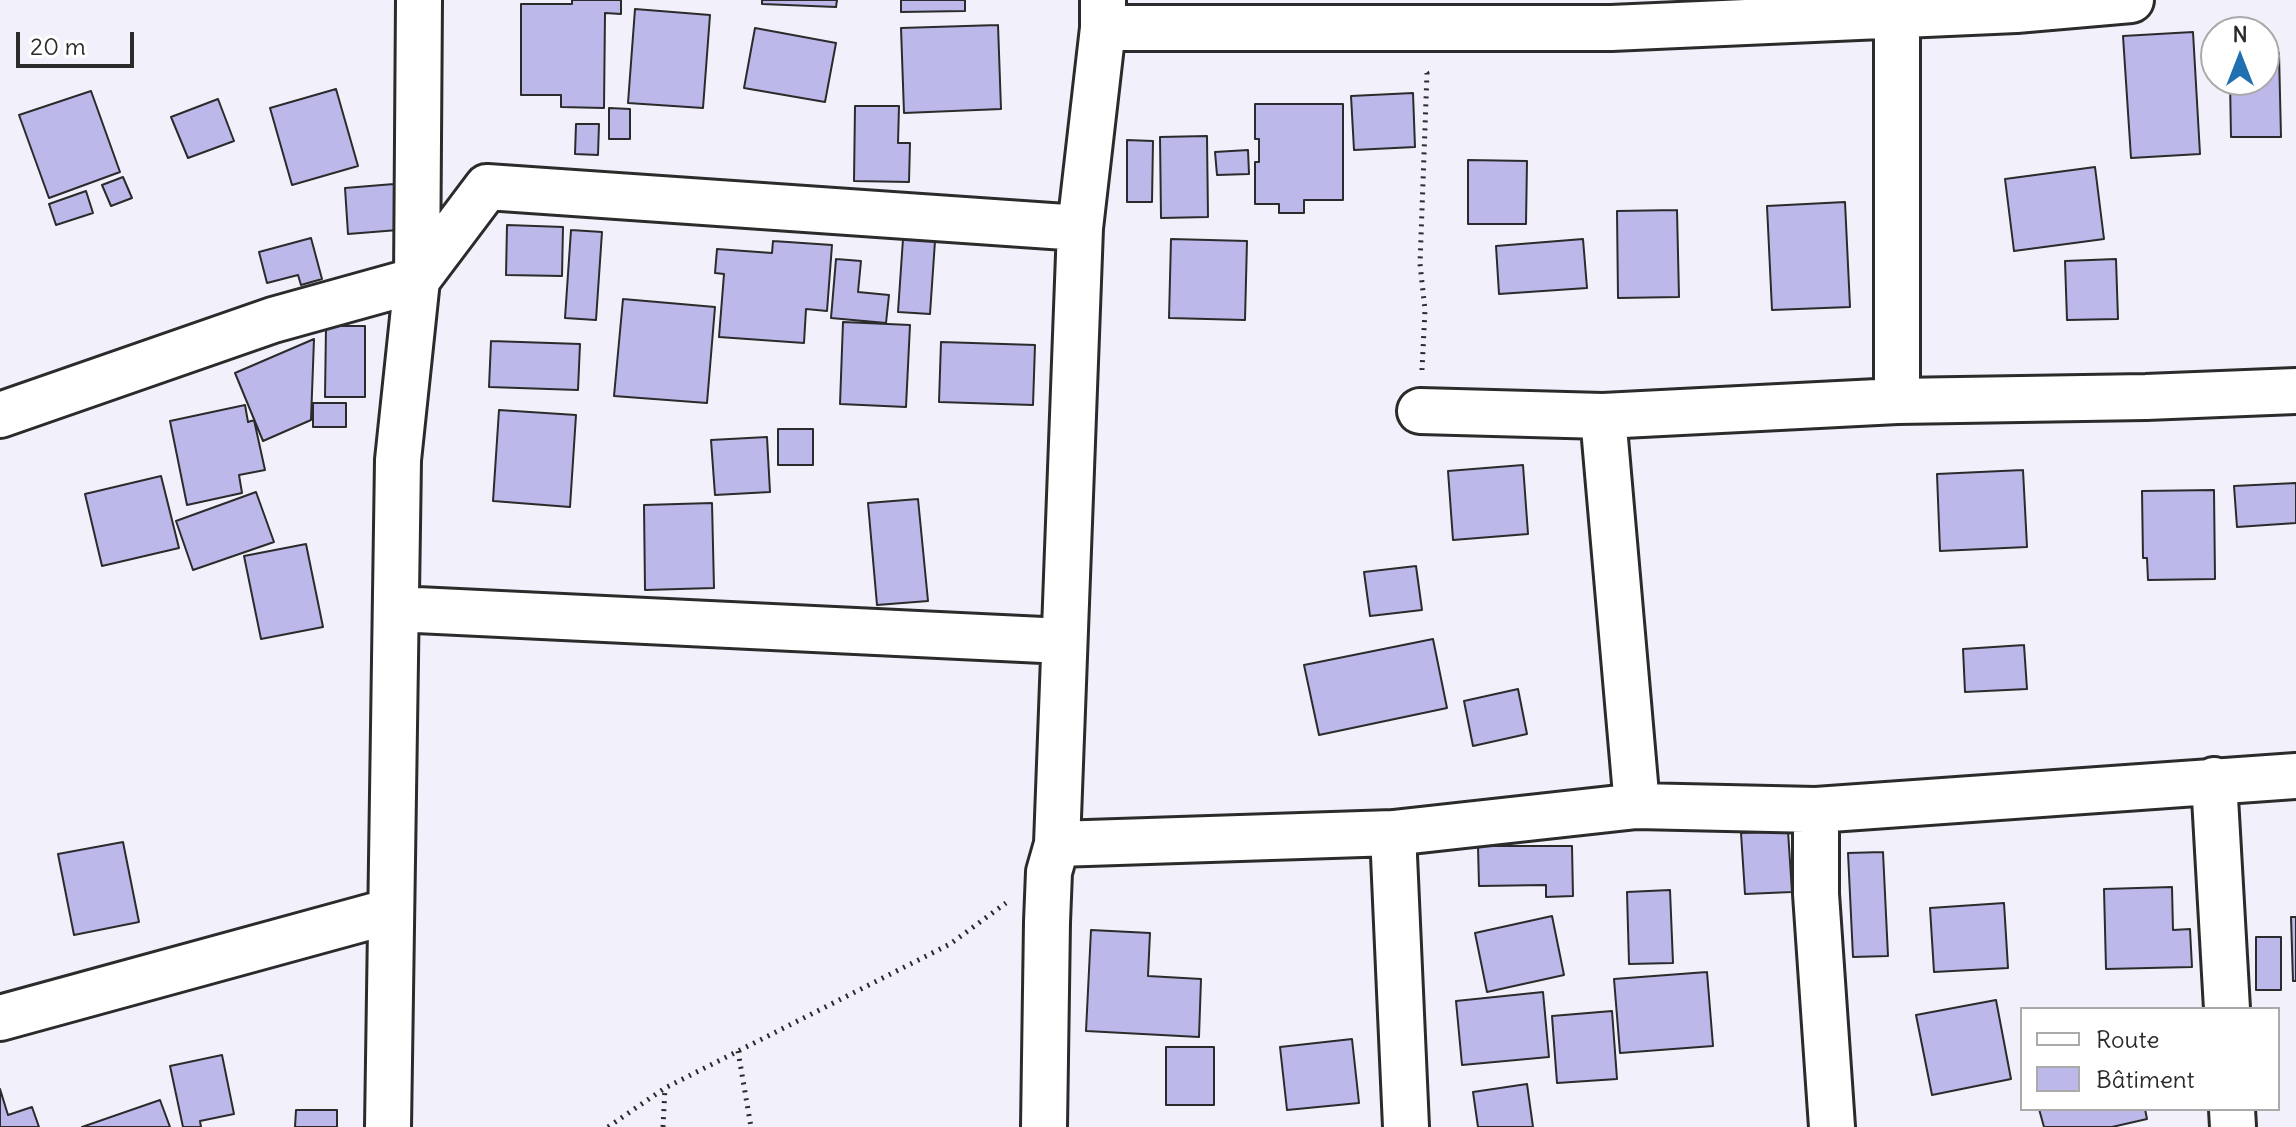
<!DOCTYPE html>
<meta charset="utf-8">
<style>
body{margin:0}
#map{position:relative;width:2296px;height:1127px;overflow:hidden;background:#f2f1fb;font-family:Delius,sans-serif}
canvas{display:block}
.legend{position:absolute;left:2020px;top:1007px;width:260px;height:104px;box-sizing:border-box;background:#fff;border:2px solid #aaa;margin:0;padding:10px 14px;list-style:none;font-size:24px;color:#2b2b2b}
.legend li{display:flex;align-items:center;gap:16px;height:40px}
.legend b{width:40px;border:2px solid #aaa}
.north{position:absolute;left:2200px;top:16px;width:80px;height:80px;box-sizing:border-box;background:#fff;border:2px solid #aaa;border-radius:50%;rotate:0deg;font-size:22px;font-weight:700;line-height:32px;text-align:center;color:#2b2b2b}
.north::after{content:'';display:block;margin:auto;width:28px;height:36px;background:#1f6fb2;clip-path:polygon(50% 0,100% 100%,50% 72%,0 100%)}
.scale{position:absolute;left:16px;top:32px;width:118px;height:36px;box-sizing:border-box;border:4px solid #2b2b2b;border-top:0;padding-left:10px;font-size:24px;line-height:28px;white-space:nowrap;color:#2b2b2b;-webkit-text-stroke:6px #fff;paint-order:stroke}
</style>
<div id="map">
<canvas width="2296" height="1127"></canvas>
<ul class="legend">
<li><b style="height:10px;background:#fff"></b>Route</li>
<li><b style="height:22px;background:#bcb8ea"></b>Bâtiment</li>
</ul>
<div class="north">N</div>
<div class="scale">20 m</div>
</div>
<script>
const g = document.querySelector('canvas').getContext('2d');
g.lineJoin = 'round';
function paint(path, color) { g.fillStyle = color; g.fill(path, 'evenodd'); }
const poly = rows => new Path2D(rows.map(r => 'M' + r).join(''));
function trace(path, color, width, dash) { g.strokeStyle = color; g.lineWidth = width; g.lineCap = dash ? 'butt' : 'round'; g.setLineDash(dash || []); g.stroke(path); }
const building = poly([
 [572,0,621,0,621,14,605,13,604,108,561,107,561,95,521,95,521,4,572,4,572,0],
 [762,0,837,0,836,7,762,4,762,0],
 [901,0,965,0,965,11,901,12,901,0],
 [635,9,710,15,703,108,628,103,635,9],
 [998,25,1001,109,904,113,901,28,998,25],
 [755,28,836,43,825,102,744,88,755,28],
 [2193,32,2200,154,2131,158,2123,36,2193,32],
 [2279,53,2281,137,2231,137,2230,80,2264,80,2264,54,2279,53],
 [336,89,358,166,292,185,270,108,336,89],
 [91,91,120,172,49,198,19,115,91,91],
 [1413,93,1415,147,1354,150,1351,96,1413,93],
 [218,99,234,141,188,158,171,117,218,99],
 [1255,104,1343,104,1343,200,1304,200,1304,213,1279,213,1279,204,1255,204,1255,162,1259,162,1259,139,1255,139,1255,104],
 [855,106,899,106,898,143,910,143,909,182,854,181,855,106],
 [609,108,630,109,630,139,609,139,609,108],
 [576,124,599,124,598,155,575,154,576,124],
 [1207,136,1208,217,1161,218,1160,137,1207,136],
 [1127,140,1153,141,1152,202,1127,202,1127,140],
 [1248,150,1249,174,1217,175,1215,152,1248,150],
 [1468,160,1527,161,1526,224,1468,224,1468,160],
 [2095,167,2104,239,2014,251,2005,179,2095,167],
 [123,177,132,198,111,206,102,185,123,177],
 [394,184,398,230,348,234,345,188,394,184],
 [86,191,93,213,56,225,49,204,86,191],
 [1845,202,1850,307,1772,310,1767,206,1845,202],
 [1677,210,1679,297,1618,298,1617,211,1677,210],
 [507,225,563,227,562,276,506,275,507,225],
 [571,230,602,232,596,320,565,318,571,230],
 [311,238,322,279,301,285,298,275,267,283,259,252,311,238],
 [903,239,935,241,930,314,898,312,903,239],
 [1171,239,1247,241,1245,320,1169,318,1171,239],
 [1583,239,1587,288,1499,294,1496,246,1583,239],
 [773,241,832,245,827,311,806,309,804,343,719,337,724,274,715,273,717,249,772,253,773,241],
 [836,259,861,261,858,292,889,295,886,323,831,318,836,259],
 [2116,259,2118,319,2067,320,2065,261,2116,259],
 [623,299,715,307,707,403,614,396,623,299],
 [843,322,910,325,906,407,840,404,843,322],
 [326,326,365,326,365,397,325,397,326,326],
 [314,339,311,420,263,441,235,373,314,339],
 [491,341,580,344,578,390,489,387,491,341],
 [941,342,1035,345,1033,405,939,402,941,342],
 [313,403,346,403,346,427,313,427,313,403],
 [245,405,248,422,254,420,265,470,239,475,242,493,187,505,170,421,245,405],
 [499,410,576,415,570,507,493,501,499,410],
 [778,429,813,429,813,465,778,465,778,429],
 [767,437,770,492,715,495,711,440,767,437],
 [1523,465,1528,534,1453,540,1448,471,1523,465],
 [2023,470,2027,547,1940,551,1937,474,2023,470],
 [161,476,179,548,102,566,85,494,161,476],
 [2296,483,2296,523,2237,527,2234,486,2296,483],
 [2214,490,2215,579,2148,580,2147,558,2143,558,2142,491,2214,490],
 [256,492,274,542,193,570,176,521,256,492],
 [918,499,928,601,877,605,868,503,918,499],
 [712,503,714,588,645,590,644,505,712,503],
 [306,544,323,627,261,639,244,556,306,544],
 [1416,566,1422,610,1370,616,1364,572,1416,566],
 [1433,639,1447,708,1319,735,1304,665,1433,639],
 [2024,645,2027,689,1965,692,1963,649,2024,645],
 [1518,689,1527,734,1473,746,1464,701,1518,689],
 [1788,831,1792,892,1745,894,1741,833,1788,831],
 [123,842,139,922,74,935,58,854,123,842],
 [1478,846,1572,846,1573,896,1546,897,1546,885,1479,886,1478,846],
 [1883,852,1888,956,1853,957,1848,853,1883,852],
 [2172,887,2173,930,2190,929,2192,967,2106,969,2104,889,2172,887],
 [1670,890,1673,963,1629,964,1627,892,1670,890],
 [2004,903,2008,968,1934,972,1930,908,2004,903],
 [1552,916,1564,975,1487,992,1475,933,1552,916],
 [2291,917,2296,917,2296,981,2293,981,2291,917],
 [1091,930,1150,933,1148,976,1201,979,1199,1037,1086,1031,1091,930],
 [2256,937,2281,937,2281,990,2256,990,2256,937],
 [1707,972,1713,1046,1620,1053,1614,979,1707,972],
 [1543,992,1549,1057,1462,1065,1456,1001,1543,992],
 [1996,1000,2011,1079,1932,1095,1916,1015,1996,1000],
 [1612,1011,1617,1079,1557,1083,1552,1016,1612,1011],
 [1352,1039,1359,1103,1287,1110,1280,1047,1352,1039],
 [1166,1047,1214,1047,1214,1105,1166,1105,1166,1047],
 [222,1055,234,1114,200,1121,201,1127,183,1127,170,1066,222,1055],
 [1527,1084,1533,1127,1478,1127,1473,1092,1527,1084],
 [0,1089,8,1115,32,1107,39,1127,0,1127,0,1089],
 [160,1100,170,1127,82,1127,160,1100],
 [2039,1109,2145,1109,2147,1119,2112,1127,2044,1127,2039,1109],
 [296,1110,337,1110,337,1127,295,1127,296,1110]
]);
paint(building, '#bcb8ea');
trace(building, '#2b2b2b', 2);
const street = poly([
 [1103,28,1611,28,2016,10,2131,0],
 [1897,401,1897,16],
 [1420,411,1603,416,1897,401,2146,397,2296,391],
 [0,415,273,320,417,280,487,187,1080,228],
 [1603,416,1637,806],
 [396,609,1064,641],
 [2214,780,2227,1009],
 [1816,810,1816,894,1832,1127],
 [1393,833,1406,1127],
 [1057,844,1393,833,1637,806,1816,810,2296,776],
 [0,1018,391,911],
 [2232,1109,2233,1127],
 [388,1127,398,460,417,280,419,0],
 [1044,1127,1047,922,1049,872,1057,844,1080,228,1103,28,1103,0]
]);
trace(street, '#2b2b2b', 50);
trace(poly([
 [1422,370,1425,310,1420,264,1427,73,1424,70],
 [738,1051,751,1127],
 [608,1127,665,1088,950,944,1006,903],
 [663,1127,665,1088]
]), '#2b2b2b', 5, [2, 6]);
trace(street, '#fff', 44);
</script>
